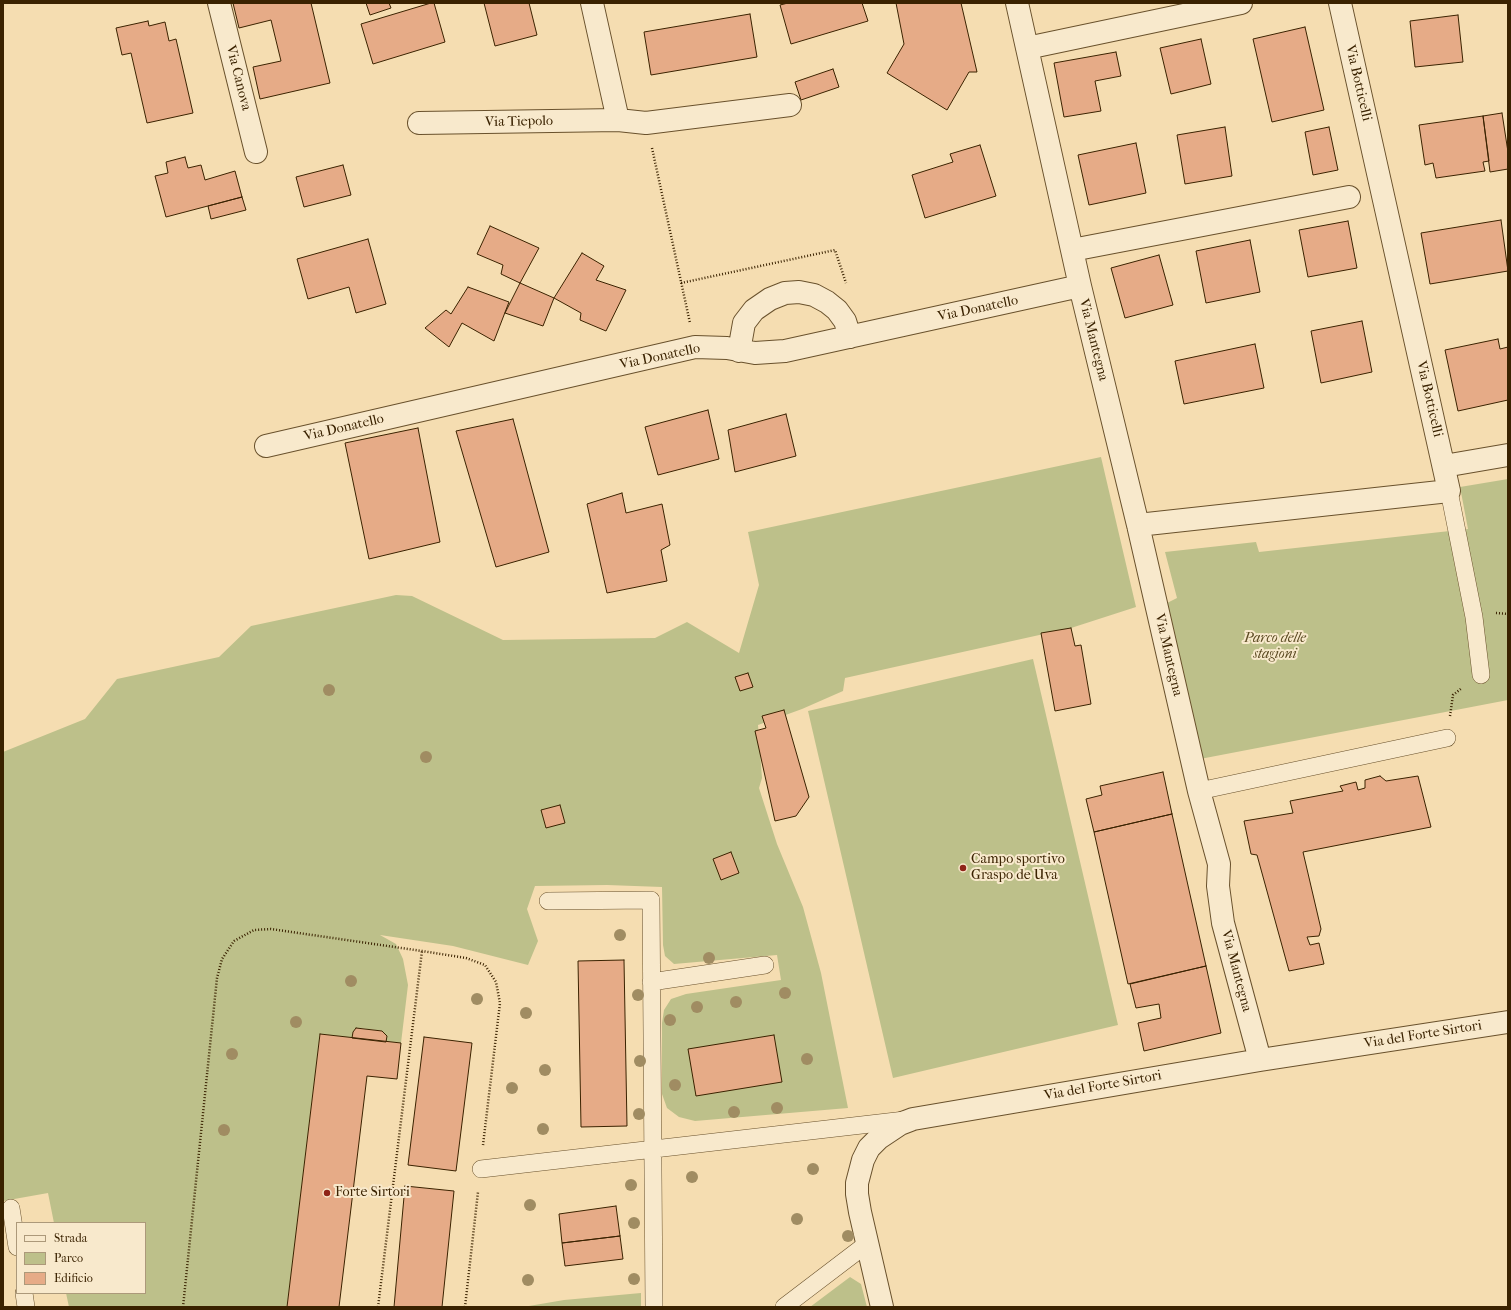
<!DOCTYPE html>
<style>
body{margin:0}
#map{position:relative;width:1511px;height:1310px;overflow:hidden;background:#f5ddb1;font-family:"IM FELL French Canon",serif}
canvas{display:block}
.frame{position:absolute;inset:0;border:4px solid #3a2200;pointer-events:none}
.legend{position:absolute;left:16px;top:1222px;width:130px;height:72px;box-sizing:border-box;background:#f8e9cc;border:1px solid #ac997a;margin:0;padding:5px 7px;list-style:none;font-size:12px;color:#3a2200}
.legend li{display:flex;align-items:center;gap:8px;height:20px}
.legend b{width:20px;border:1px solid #ac997a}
</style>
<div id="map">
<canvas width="1511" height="1310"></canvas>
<div class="frame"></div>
<ul class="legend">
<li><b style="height:5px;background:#f8e9cc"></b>Strada</li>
<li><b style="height:11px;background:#bdc08a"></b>Parco</li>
<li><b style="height:11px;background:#e6ab87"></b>Edificio</li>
</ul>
</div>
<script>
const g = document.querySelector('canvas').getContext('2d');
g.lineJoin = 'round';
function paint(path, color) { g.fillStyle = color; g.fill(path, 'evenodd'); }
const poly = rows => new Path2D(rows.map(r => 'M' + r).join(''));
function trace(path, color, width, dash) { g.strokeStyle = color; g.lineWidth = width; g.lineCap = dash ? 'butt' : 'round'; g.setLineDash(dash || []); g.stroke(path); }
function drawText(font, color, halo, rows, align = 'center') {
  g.font = font + ' "IM FELL French Canon",serif'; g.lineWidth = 4; g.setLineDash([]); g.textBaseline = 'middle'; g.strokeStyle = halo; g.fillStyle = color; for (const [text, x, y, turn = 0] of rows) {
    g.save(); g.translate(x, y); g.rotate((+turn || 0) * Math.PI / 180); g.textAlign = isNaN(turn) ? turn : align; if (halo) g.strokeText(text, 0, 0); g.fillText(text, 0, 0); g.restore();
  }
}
paint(poly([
 [1101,457,1136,607,1071,628,845,678,843,691,802,709,758,725,762,778,759,788,777,844,803,907,821,973,848,1108,695,1121,679,1117,667,1108,662,1094,662,1023,664,1010,671,999,686,994,781,980,777,955,674,964,665,956,663,945,662,887,607,885,535,886,527,909,538,941,528,965,453,946,380,935,396,944,403,959,408,985,401,1043,386,1042,387,1036,382,1031,360,1028,353,1032,352,1038,320,1034,287,1307,69,1307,66,1293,145,1293,145,1223,54,1223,48,1193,3,1201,3,752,85,719,117,679,219,657,251,626,396,595,412,596,503,640,655,638,687,622,739,653,759,585,748,532],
 [1508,479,1508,700,1200,759,1163,605,1177,598,1165,552,1256,542,1259,552,1468,529,1460,487],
 [1033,659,1118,1025,893,1078,808,711],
 [850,1277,861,1284,867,1307,810,1307],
 [641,1293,641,1307,523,1307,564,1300]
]), '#bdc08a');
const building = poly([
 [233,3,311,3,330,83,260,99,253,67,281,61,271,20,239,28,233,3],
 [366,3,389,3,391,8,370,15,366,3],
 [431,3,434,3,445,42,373,64,361,24,431,3],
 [484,3,529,3,537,35,495,46,484,3],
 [788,3,862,3,868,21,791,44,780,5,788,3],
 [896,3,961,3,977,72,969,72,947,110,887,73,904,44,896,3],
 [750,14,757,57,651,75,644,32,750,14],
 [1458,15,1463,62,1415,67,1410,21,1458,15],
 [148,21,149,26,165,22,169,41,176,39,193,113,147,123,131,53,122,55,116,28,148,21],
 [1305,27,1324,110,1272,122,1253,39,1305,27],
 [1201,39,1211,84,1171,94,1160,48,1201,39],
 [1116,52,1121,76,1095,81,1101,111,1064,117,1054,63,1116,52],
 [833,69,839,87,801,100,795,82,833,69],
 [1502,113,1508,152,1508,169,1490,172,1483,116,1502,113],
 [1483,116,1489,161,1483,162,1485,171,1436,178,1433,163,1425,165,1419,125,1483,116],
 [1225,127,1232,176,1185,184,1177,135,1225,127],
 [1329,127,1338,170,1313,175,1305,132,1329,127],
 [1136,143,1146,193,1089,205,1078,155,1136,143],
 [980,145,996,196,925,218,912,175,953,162,950,154,980,145],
 [185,157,188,168,201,165,205,180,235,171,242,197,166,217,155,176,168,173,166,162,185,157],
 [343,165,351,195,304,207,296,177,343,165],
 [242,197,246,210,211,219,208,206,242,197],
 [1501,220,1508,271,1430,284,1421,233,1501,220],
 [1348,221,1357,268,1308,277,1299,230,1348,221],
 [490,226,539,248,520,283,501,274,503,265,477,254,490,226],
 [368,239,386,304,356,313,349,287,308,299,297,259,368,239],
 [1250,240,1260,292,1206,303,1196,251,1250,240],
 [582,253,604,266,596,280,626,290,606,331,580,320,581,313,554,298,582,253],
 [1159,255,1173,305,1125,318,1111,268,1159,255],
 [520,283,554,298,543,326,505,313,520,283],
 [468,287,509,302,494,341,462,323,449,347,425,328,446,310,451,314,468,287],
 [1362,321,1372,372,1321,383,1311,331,1362,321],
 [1498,339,1500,349,1508,347,1508,400,1458,411,1445,350,1498,339],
 [1255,344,1264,388,1184,404,1175,361,1255,344],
 [708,410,719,459,658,475,645,427,708,410],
 [786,414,796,456,735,472,728,430,786,414],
 [513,419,549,552,496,567,456,431,513,419],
 [418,428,440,542,369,559,345,443,418,428],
 [622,493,626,513,662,504,670,545,661,550,667,581,607,593,587,504,622,493],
 [1071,628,1075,646,1081,645,1091,704,1055,711,1041,633,1071,628],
 [748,673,753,687,740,691,735,677,748,673],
 [784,710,809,797,796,816,775,821,755,731,766,728,762,716,784,710],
 [1163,772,1172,814,1094,832,1086,799,1102,795,1100,786,1163,772],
 [1380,776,1386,781,1418,776,1431,827,1303,852,1321,929,1319,936,1307,937,1310,945,1319,943,1324,964,1289,971,1257,855,1251,854,1244,821,1293,813,1290,801,1343,791,1340,786,1356,782,1358,790,1365,788,1365,780,1380,776],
 [560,805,565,823,546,828,541,810,560,805],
 [1172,814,1206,966,1128,984,1094,832,1172,814],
 [731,852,739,873,721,880,713,859,731,852],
 [624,960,627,1126,581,1127,578,961,624,960],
 [1206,966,1221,1033,1144,1051,1138,1023,1161,1018,1159,1004,1136,1008,1130,984,1206,966],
 [356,1028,382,1031,387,1036,386,1042,352,1038,353,1032,356,1028],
 [320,1034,401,1043,397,1079,367,1076,339,1307,287,1307,320,1034],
 [774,1035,782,1082,696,1096,688,1049,774,1035],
 [424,1037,472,1043,456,1171,408,1165,424,1037],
 [405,1186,454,1191,442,1307,394,1307,405,1186],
 [616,1206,620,1236,562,1243,559,1214,616,1206],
 [620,1236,623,1259,565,1266,562,1243,620,1236]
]);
paint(building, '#e6ab87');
trace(building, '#3a2200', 1);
const lane = poly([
 [1449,491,1474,617,1481,675],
 [1199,791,1447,738],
 [548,901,651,900,654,1307],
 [651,982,765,965],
 [481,1169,905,1120],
 [11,1208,17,1247],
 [24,1293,26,1307],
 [784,1307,868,1243]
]);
const street = poly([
 [219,3,256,152],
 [592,3,618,120],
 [1017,3,1080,286,1138,525,1199,791,1219,864,1218,886,1223,923,1260,1060],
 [1027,48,1241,3],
 [419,123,618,120,646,123,790,105],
 [1072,250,1349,197],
 [739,351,744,323,754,310,770,299,785,293,799,292,814,295,827,302,837,310,845,321,850,337],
 [266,446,695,347,727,348,755,353,785,351,1080,286],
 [1444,466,1508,455],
 [1138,525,1449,491,1340,3],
 [882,1307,860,1212,857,1194,857,1183,863,1160,869,1148,879,1138,900,1124,913,1119,1260,1060,1508,1022]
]);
trace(lane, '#69512c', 18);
trace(street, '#69512c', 24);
trace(poly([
 [652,148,690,323],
 [681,283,835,250,846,283],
 [1496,613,1508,614],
 [1450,716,1453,695,1462,688],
 [183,1307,217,978,222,959,234,941,254,930,271,929,422,951,466,958,485,965,496,982,500,1003,483,1145],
 [378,1307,422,951],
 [465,1307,478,1192]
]), '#3a2200', 2.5, [1, 2]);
trace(lane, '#f8e9cc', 17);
trace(street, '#f8e9cc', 22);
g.fillStyle = '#a08c62';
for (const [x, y] of [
 [329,690],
 [426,757],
 [620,935],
 [709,958],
 [351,981],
 [785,993],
 [638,995],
 [477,999],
 [736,1002],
 [697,1007],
 [526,1013],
 [670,1020],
 [296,1022],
 [232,1054],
 [807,1059],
 [640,1061],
 [545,1070],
 [675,1085],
 [512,1088],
 [777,1108],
 [734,1112],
 [639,1114],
 [543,1129],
 [224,1130],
 [813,1169],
 [692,1177],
 [631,1185],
 [530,1205],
 [797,1219],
 [634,1223],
 [848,1236],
 [634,1279],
 [528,1280]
]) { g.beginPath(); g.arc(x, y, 6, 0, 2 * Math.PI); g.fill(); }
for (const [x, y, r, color] of [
 [963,868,4,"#8f2418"],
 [327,1193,4,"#8f2418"]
]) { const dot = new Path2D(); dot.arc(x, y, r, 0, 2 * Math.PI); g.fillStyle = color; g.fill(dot); trace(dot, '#f8e9cc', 1.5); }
drawText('14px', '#3a2200', '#f8e9cc', [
 ["Via Canova",238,78,76],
 ["Via Botticelli",1358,83,77],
 ["Via Tiepolo",519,122,-1],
 ["Via Donatello",978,309,-12],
 ["Via Mantegna",1093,340,76],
 ["Via Donatello",660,357,-12],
 ["Via Botticelli",1429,399,77],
 ["Via Donatello",344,428,-13],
 ["Via Mantegna",1168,655,77],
 ["Via Mantegna",1236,971,75],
 ["Via del Forte Sirtori",1423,1035,-9],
 ["Via del Forte Sirtori",1103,1086,-10]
]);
drawText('italic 14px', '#5b4a22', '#f8e9cc', [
 ["Parco delle",1275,639],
 ["stagioni",1275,655]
]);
drawText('14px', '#3a2200', '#f8e9cc', [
 ["Campo sportivo",971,860],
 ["Graspo de Uva",971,876],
 ["Forte Sirtori",335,1193]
], 'left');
</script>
